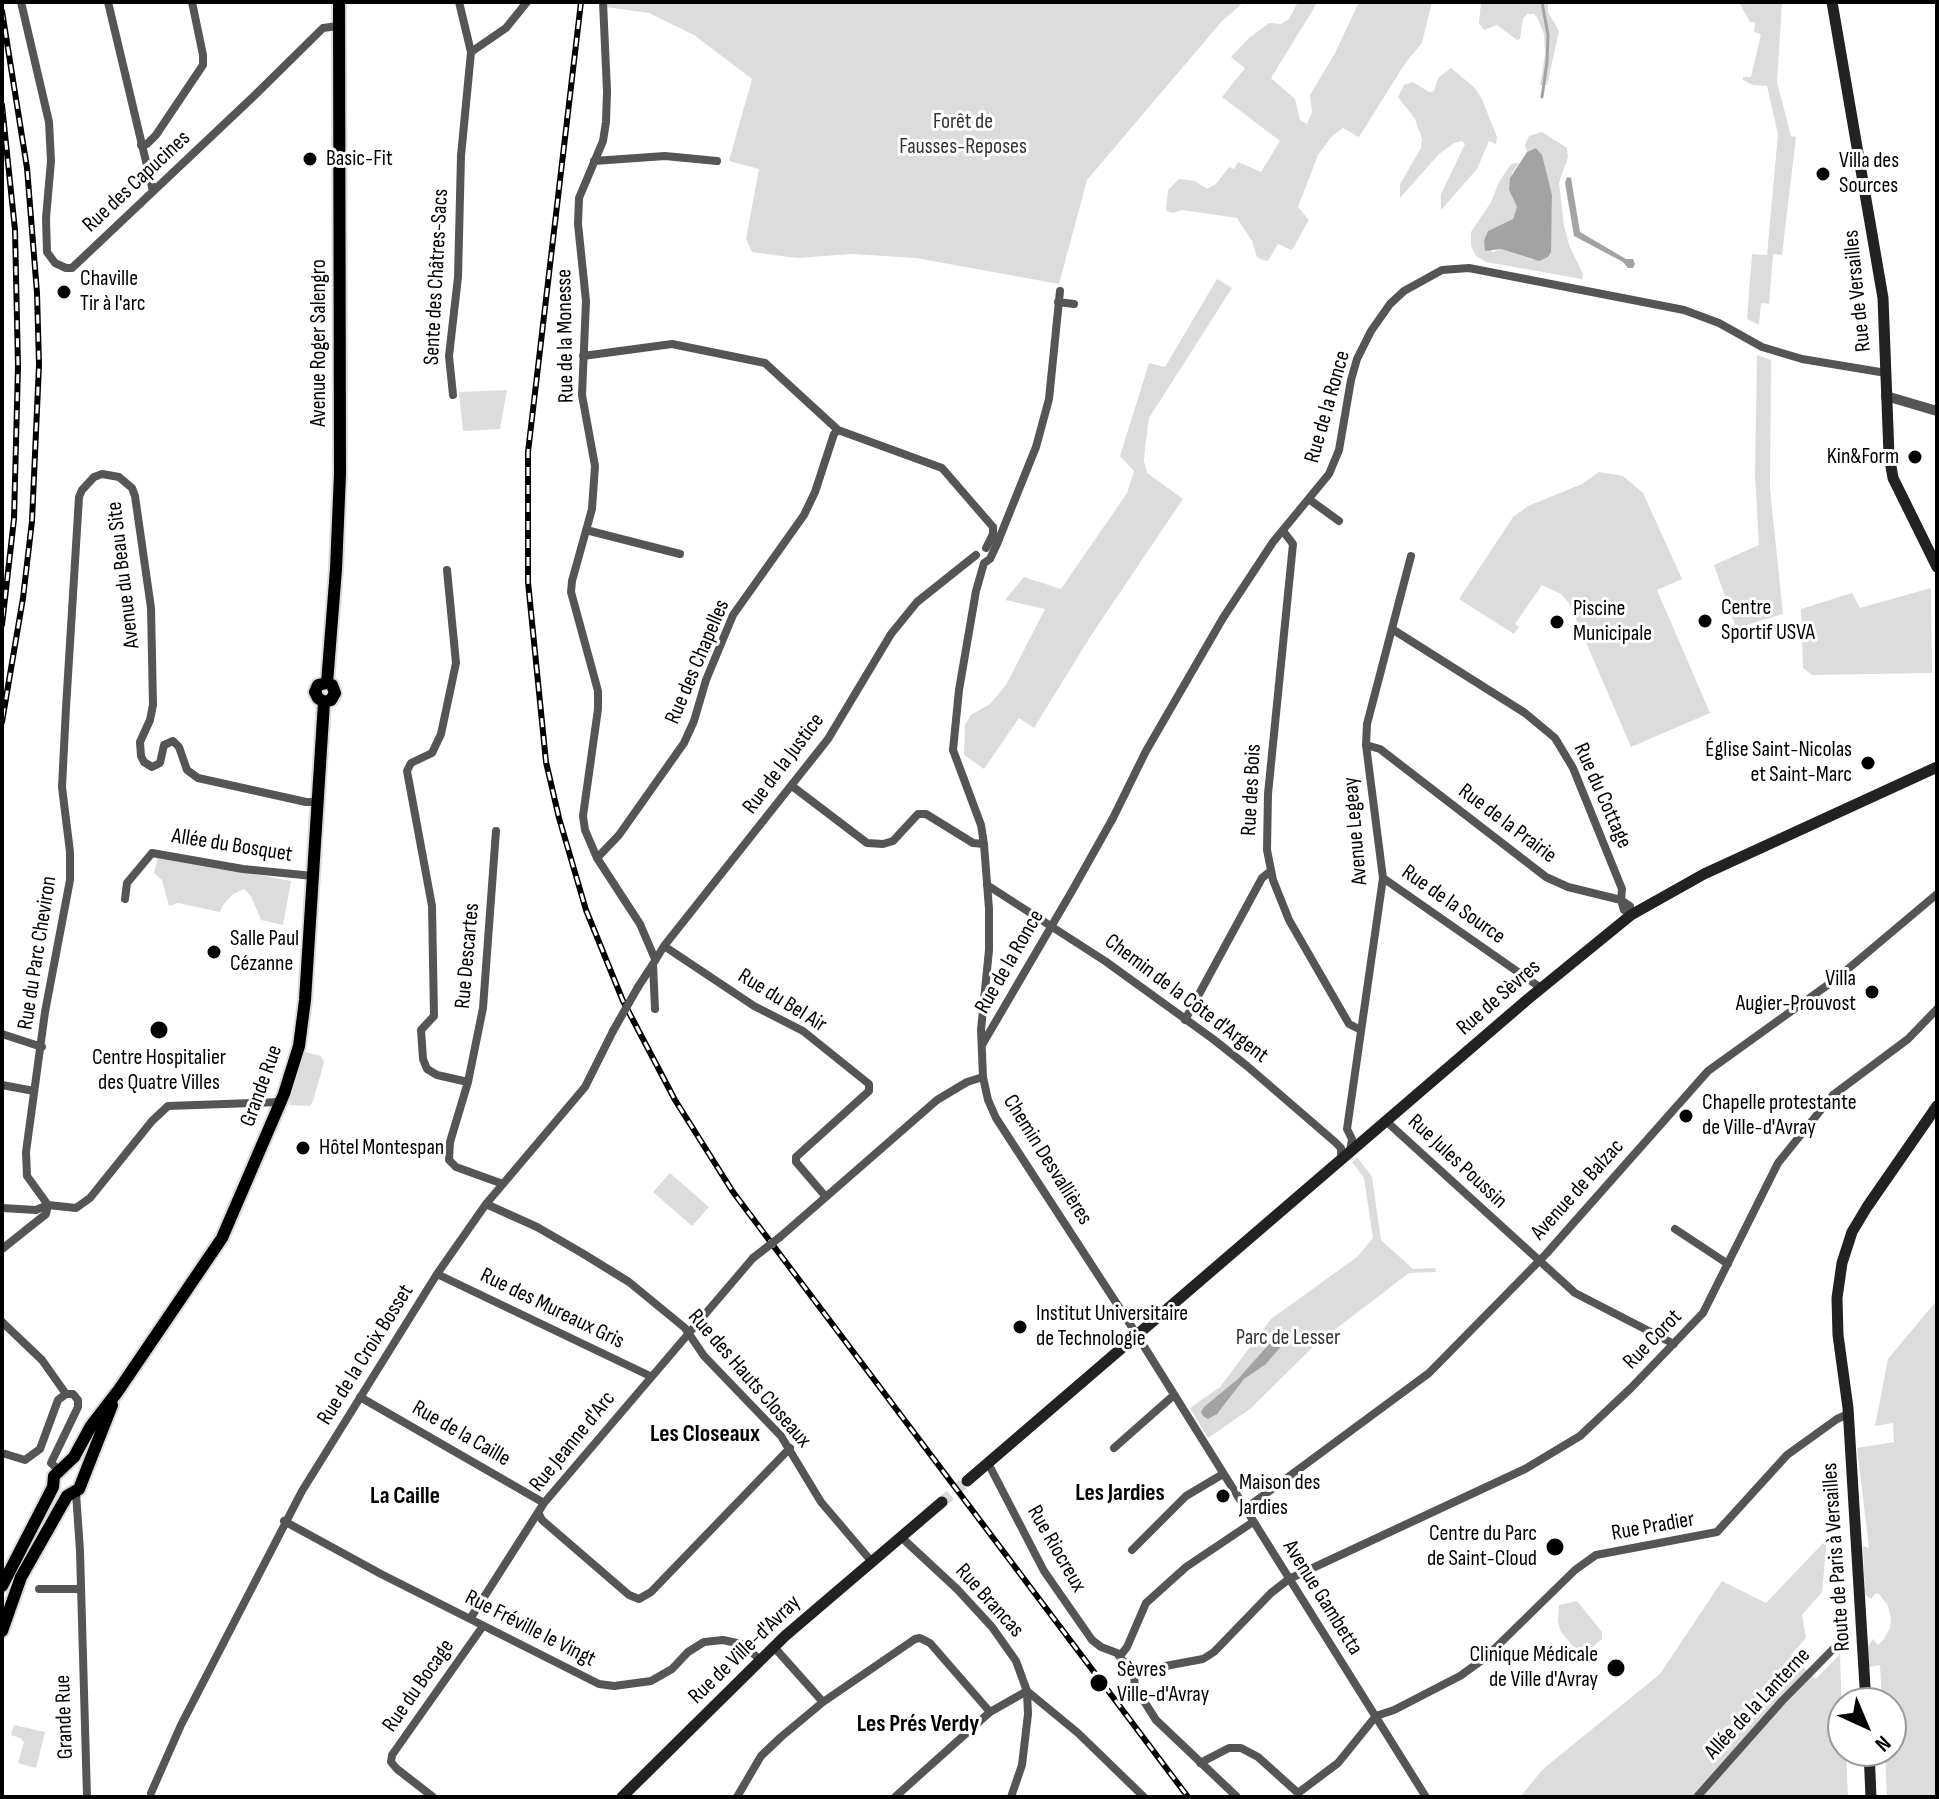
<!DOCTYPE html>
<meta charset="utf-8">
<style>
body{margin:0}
#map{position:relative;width:1939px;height:1799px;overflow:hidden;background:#fff;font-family:"Sofia Sans Condensed",sans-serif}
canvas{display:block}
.frame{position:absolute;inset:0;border:4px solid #000;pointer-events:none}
.north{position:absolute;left:1827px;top:1687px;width:80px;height:80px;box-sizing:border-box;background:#fff;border:2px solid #999;border-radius:50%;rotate:136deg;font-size:22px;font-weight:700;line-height:32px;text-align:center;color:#000}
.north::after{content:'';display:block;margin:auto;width:28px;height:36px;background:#000;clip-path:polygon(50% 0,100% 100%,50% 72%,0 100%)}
</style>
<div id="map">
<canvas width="1939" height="1799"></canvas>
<div class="frame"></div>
<div class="north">N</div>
</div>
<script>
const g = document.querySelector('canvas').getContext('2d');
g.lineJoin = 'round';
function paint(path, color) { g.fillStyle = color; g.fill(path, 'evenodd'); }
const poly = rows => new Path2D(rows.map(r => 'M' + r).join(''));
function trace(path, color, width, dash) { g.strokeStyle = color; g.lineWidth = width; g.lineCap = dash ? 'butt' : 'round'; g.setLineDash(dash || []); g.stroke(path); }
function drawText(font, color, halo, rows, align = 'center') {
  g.font = font + ' "Sofia Sans Condensed",sans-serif'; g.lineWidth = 6; g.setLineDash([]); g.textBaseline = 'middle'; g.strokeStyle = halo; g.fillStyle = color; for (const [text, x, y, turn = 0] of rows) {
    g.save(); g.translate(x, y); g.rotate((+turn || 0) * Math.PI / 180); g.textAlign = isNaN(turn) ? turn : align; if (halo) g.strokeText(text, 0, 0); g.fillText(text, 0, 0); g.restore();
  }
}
paint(poly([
 [606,2,1244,2,1222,21,1087,180,1059,284,916,258,852,254,797,258,752,252,746,239,759,169,729,161,752,79,694,35,649,13,606,7],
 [1298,2,1317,3,1271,78,1295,99,1300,120,1307,124,1312,112,1310,95,1334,55,1359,2,1432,2,1422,43,1406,62,1359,137,1343,128,1332,136,1318,155,1298,207,1309,220,1292,250,1278,244,1268,261,1263,260,1257,257,1252,241,1237,218,1182,210,1173,213,1166,211,1168,190,1179,179,1195,181,1207,189,1216,184,1229,167,1234,169,1238,162,1261,172,1280,141,1222,97,1245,68,1231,57,1249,38,1269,23,1281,24,1289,19],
 [1481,2,1548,2,1548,12,1559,31,1547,85,1540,85,1545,54,1544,34,1537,17,1534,14,1527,14,1523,19,1520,39,1517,40,1497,25,1484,30,1479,23],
 [1739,2,1782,2,1777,82,1791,136,1796,137,1782,255,1773,254,1769,304,1761,303,1759,325,1747,319,1752,254,1767,255,1778,134,1767,86,1753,85,1743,80,1743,77,1751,77,1761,34,1754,32,1755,22,1750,22],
 [1451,68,1475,88,1482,99,1497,137,1496,144,1489,141,1477,169,1441,210,1441,194,1465,144,1462,141,1454,143,1439,154,1400,198,1400,184,1421,148,1422,139,1415,119,1398,97,1404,85,1413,82,1429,92,1434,91,1438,78],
 [1542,132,1567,148,1568,157,1559,183,1564,226,1569,245,1583,274,1582,279,1486,262,1476,256,1471,246,1471,232,1491,202,1499,182,1511,164,1519,163,1512,173,1509,190,1517,207,1513,219,1488,231,1492,252,1501,249,1534,260,1552,213,1552,195,1541,155,1536,148,1527,152,1525,145,1529,136],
 [1217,279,1232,288,1149,418,1145,447,1144,461,1147,473,1183,499,1090,637,1034,728,1019,718,984,769,964,755,965,725,971,715,990,704,1006,685,1045,609,1005,600,1024,577,1061,589,1127,493,1134,471,1120,456,1149,363,1165,367],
 [1757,355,1771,360,1770,489,1783,614,1736,628,1714,565,1759,545,1755,475],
 [507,390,500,429,463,431,459,392],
 [1599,472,1623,476,1643,493,1682,579,1657,590,1710,713,1631,747,1569,603,1561,594,1542,585,1515,624,1519,627,1514,634,1459,599,1513,517,1528,506,1582,484],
 [1931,588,1932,673,1812,675,1803,668,1801,609,1852,593,1860,608],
 [158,856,291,881,283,925,261,920,251,896,244,889,233,894,223,905,220,912,178,903,169,906,162,880,154,873],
 [305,1052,321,1056,324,1062,313,1101,310,1106,289,1105],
 [1357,1157,1372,1177,1381,1240,1413,1269,1435,1268,1436,1272,1409,1273,1316,1344,1250,1409,1208,1438,1190,1408,1220,1387,1271,1319,1357,1257,1373,1238,1364,1178,1352,1162],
 [670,1173,709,1207,692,1226,653,1192],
 [1937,1300,1937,1797,1887,1797,1885,1751,1891,1751,1891,1703,1882,1703,1880,1665,1869,1667,1867,1647,1873,1639,1878,1645,1884,1639,1890,1628,1891,1618,1888,1606,1880,1595,1876,1593,1871,1599,1865,1595,1863,1546,1869,1548,1857,1448,1894,1442,1893,1423,1875,1426,1888,1359],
 [1827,1539,1822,1592,1802,1615,1806,1638,1791,1655,1816,1679,1840,1654,1843,1751,1846,1751,1848,1797,1520,1797,1543,1769,1660,1674,1722,1581,1766,1603],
 [1577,1601,1602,1632,1602,1639,1587,1652,1582,1652,1572,1645,1561,1632,1558,1621,1559,1605],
 [14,1725,45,1732,36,1768,18,1763,24,1742,20,1738,11,1735]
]), '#dcdcdc');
paint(poly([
 [1536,148,1542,155,1552,195,1551,252,1548,257,1539,261,1501,249,1485,251,1484,241,1488,231,1513,219,1517,207,1509,190,1510,178,1527,152],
 [1567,177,1571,178,1580,232,1626,259,1633,259,1635,264,1633,268,1628,268,1623,262,1574,236,1565,183],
 [1279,1333,1286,1336,1283,1344,1266,1364,1244,1379,1217,1414,1208,1419,1203,1416,1201,1412,1204,1407,1238,1379]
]), '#a3a3a3');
trace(poly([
 [1542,2,1548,35,1547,62,1542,97]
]), '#a3a3a3', 3);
trace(poly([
 [942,1502,967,1481]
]), '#d9d9d9', 11, [11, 5.5]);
const primary = poly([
 [327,683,336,569,340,474,339,2],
 [324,702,318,698,315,692,318,685,327,683],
 [324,702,331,700,335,693,332,685,327,683],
 [67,1496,79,1489,112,1405],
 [2,1586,53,1487,54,1476,74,1457,91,1426,118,1391,222,1238,284,1094,299,1046,305,1000,324,702],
 [2,1631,21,1577,67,1496]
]);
trace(primary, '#dbdbdb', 16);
trace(poly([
 [21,2,49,122,51,161,46,218,47,252,55,263,66,268,72,268,254,96,323,28,338,26],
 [108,2,153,191],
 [603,2,607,91,606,122,603,141,579,198,578,224,586,301,582,395,595,466,592,509,572,581,571,592,598,691,598,709,583,816,585,830,597,858,640,924,655,959],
 [471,52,506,28,527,2],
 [141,145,147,144,156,135,203,65,203,55,192,2],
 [594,161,665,156,717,161],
 [1060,291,1049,399,1036,447,997,544,990,559,984,563,976,591,959,690,953,750,981,825,984,844,989,909,989,950,981,1030,983,1077,988,1100,996,1118,1130,1324,1426,1797],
 [1058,302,1074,304],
 [583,356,672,344,765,363,838,430,942,468,993,527],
 [453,395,449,356,458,277,461,156,471,52,459,2],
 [1310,500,1339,521],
 [586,530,680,554],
 [1283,531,1293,544,1268,794,1267,850,1273,880,1289,920,1349,1024,1361,1030],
 [986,548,993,534,993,527],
 [447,570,456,663,441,734,432,753,411,763,407,771,432,906,434,1016,421,1030,423,1059,427,1069,437,1075,468,1082,450,1142,449,1160,456,1167,503,1184],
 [1392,629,1525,713,1555,738,1573,768,1622,889,1621,900,1624,910,1631,915],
 [1366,745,1380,749,1546,877,1568,887,1621,900,1630,906,1631,915],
 [792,786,867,843,883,844,893,841,918,814,926,814,973,843,984,844],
 [597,858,619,835,684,743,694,721,706,680,733,615,804,515,815,492,834,434,838,430],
 [1383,878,1541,988],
 [987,885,1105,961,1213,1039,1247,1066,1335,1142,1341,1148,1341,1153,1350,1152,1352,1139,1347,1129,1383,878,1366,745,1367,724,1411,556],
 [125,899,127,883,152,853,243,869,313,876],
 [664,946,754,1006,803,1031,869,1084,869,1091,796,1157,796,1162,826,1197],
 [638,987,653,964],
 [655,1009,653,964,664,946,828,739,891,634,917,602,976,555],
 [1185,1020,1262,878,1271,871],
 [2,1034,42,1047],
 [982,1045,1072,891,1113,818,1146,751,1223,618,1273,542,1329,474,1339,450,1351,380,1357,359,1371,331,1390,304,1404,291,1442,270,1469,268,1684,310,1719,323,1762,347,1802,359,1886,373],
 [468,1082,483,1008,496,831],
 [2,1085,34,1091],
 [281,1102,168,1106,152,1121,90,1198,76,1208,48,1205,27,1176,26,1152,45,1012,70,880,70,852,62,787,66,708,79,497,82,490,94,477,102,474,119,477,132,488,135,496,151,608,153,705,150,720,140,742,141,756,144,762,152,767,160,763,164,745,173,741,179,747,187,770,198,778,306,802,319,802],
 [1387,1122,1575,1293,1674,1344],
 [486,1204,537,1227,582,1253,629,1282,685,1328,704,1356,781,1436,821,1502,872,1562],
 [2,1208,36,1210,48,1205],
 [1675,1229,1728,1264],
 [780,1237,937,1100,967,1082,983,1077],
 [2,1249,46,1214,48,1205],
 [437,1274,650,1376],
 [2,1322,42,1360,66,1394],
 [360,1397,544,1503],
 [1114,1448,1174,1395],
 [2,1453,25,1460,40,1449,58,1400,66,1394,73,1394,78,1400,78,1407,51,1463,59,1470],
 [988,1463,1044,1571,1092,1640,1101,1647,1117,1653,1134,1676,1135,1687,1156,1720,1237,1797],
 [76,1493,80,1551,87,1797],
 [1245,1509,1429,1373,1546,1254,1708,1071,1836,979,1937,894],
 [539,1514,542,1520,629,1595,639,1599,651,1592,790,1448],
 [284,1521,381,1574,599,1684,614,1686,651,1681,672,1669,688,1652,704,1642,723,1640,741,1644,761,1660],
 [901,1537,957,1589,992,1627,1016,1661,1027,1691,1028,1714,1022,1765,1011,1797],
 [1132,1550,1186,1496,1223,1474],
 [39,1589,81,1589],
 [470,1619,544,1503,753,1258],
 [774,1647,823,1702],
 [1120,1656,1127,1647,1146,1603,1186,1567,1253,1522],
 [1134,1676,1160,1667,1203,1659,1214,1652,1271,1593,1289,1579,1525,1469,1580,1436,1631,1388,1703,1313,1778,1163,1833,1095,1908,1039,1937,1009],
 [1027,1691,1078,1733,1144,1797],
 [1376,1716,1394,1710,1460,1676,1485,1658,1575,1570,1596,1555,1717,1532,1787,1455,1837,1419,1848,1414],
 [1200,1763,1229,1748,1241,1748,1258,1757,1298,1793],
 [151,1793,181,1725,302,1491,437,1274,486,1204,585,1087,613,1031],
 [1298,1793,1338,1763,1376,1716],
 [433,1797,397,1769,391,1762,392,1755,483,1626],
 [737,1797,761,1756,781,1737,823,1702,915,1639,920,1638,930,1643,990,1712],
 [895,1797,990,1712,1027,1691],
 [1697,1797,1782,1701,1847,1635]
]), '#555', 8);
trace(poly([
 [1886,396,1937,411]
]), '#555', 10);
trace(poly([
 [1832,2,1883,298,1889,455,1893,478,1937,567],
 [967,1481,1528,999,1631,915,1704,874,1937,767],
 [1866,1703,1848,1408,1838,1335,1837,1298,1842,1263,1852,1232,1867,1207,1937,1106],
 [1869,1751,1871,1797],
 [622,1797,785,1636,942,1502]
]), '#222', 11);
trace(primary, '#000', 12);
const rail = poly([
 [581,2,528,452,528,582,546,762,559,818,586,910,623,1001,675,1100,733,1192,1188,1797],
 [2,11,27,168,37,293,39,365,32,521,23,598,2,722],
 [2,105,15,230,18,366,14,519,2,625]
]);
trace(rail, '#000', 6);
trace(rail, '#fff', 3, [9]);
trace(poly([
 [613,1031,638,987],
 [753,1258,780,1237]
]), '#555', 8);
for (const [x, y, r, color] of [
 [310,159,8,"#000"],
 [1823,174,8,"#000"],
 [64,292,8,"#000"],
 [1915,457,8,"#000"],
 [1705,621,8,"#000"],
 [1557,622,8,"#000"],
 [1868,763,8,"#000"],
 [214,952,8,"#000"],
 [1872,992,8,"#000"],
 [159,1030,10,"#000"],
 [1686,1116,8,"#000"],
 [303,1148,8,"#000"],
 [1020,1327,8,"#000"],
 [1223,1496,8,"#000"],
 [1555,1547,10,"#000"],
 [1616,1668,10,"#000"],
 [1099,1683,10,"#000"]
]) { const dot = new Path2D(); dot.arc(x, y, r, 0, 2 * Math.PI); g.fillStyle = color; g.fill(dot); trace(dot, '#fff', 3); }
drawText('22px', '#333', '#fff', [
 ["Forêt de",963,122],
 ["Fausses-Reposes",963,147],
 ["Parc de Lesser",1288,1338]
]);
drawText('22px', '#000', '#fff', [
 ["Basic-Fit",326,159],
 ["Villa des",1839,161],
 ["Sources",1839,186],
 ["Chaville",80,279],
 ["Tir à l'arc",80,304],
 ["Kin&Form",1899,457,"right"],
 ["Centre",1721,608],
 ["Sportif USVA",1721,633],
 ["Piscine",1573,609],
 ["Municipale",1573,634],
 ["Église Saint-Nicolas",1852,750,"right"],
 ["et Saint-Marc",1852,775,"right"],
 ["Salle Paul",230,939],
 ["Cézanne",230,964],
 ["Villa",1856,979,"right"],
 ["Augier-Prouvost",1856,1004,"right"],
 ["Centre Hospitalier",159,1058,"center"],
 ["des Quatre Villes",159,1083,"center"],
 ["Chapelle protestante",1702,1103],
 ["de Ville-d'Avray",1702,1128],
 ["Hôtel Montespan",319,1148],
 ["Institut Universitaire",1036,1314],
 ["de Technologie",1036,1339],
 ["Maison des",1239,1483],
 ["Jardies",1239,1508],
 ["Centre du Parc",1537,1534,"right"],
 ["de Saint-Cloud",1537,1559,"right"],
 ["Clinique Médicale",1598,1655,"right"],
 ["de Ville d'Avray",1598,1680,"right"],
 ["Sèvres",1117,1670],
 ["Ville-d'Avray",1117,1695]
], 'left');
drawText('22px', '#000', '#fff', [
 ["Rue des Capucines",137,182,-43],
 ["Sente des Châtres-Sacs",437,277,-87],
 ["Rue de Versailles",1858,291,-96],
 ["Rue de la Monesse",566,336,-91],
 ["Avenue Roger Salengro",319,343,-90],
 ["Rue de la Ronce",1328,407,-74],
 ["Avenue du Beau Site",124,575,-97],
 ["Rue des Chapelles",698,662,-67],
 ["Rue de la Justice",784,764,-53],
 ["Rue des Bois",1252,790,-87],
 ["Rue du Cottage",1602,796,66],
 ["Rue de la Prairie",1507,824,37],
 ["Avenue Legeay",1356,831,-95],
 ["Allée du Bosquet",232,846,9],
 ["Rue de la Source",1453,905,35],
 ["Rue du Parc Cheviron",38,953,-81],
 ["Rue Descartes",468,956,-85],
 ["Rue de la Ronce",1010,962,-60],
 ["Rue de Sèvres",1499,998,-41],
 ["Chemin de la Côte d'Argent",1186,999,37],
 ["Rue du Bel Air",782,1001,32],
 ["Grande Rue",262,1086,-70],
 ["Chemin Desvallières",1047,1160,58],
 ["Rue Jules Poussin",1457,1162,43],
 ["Avenue de Balzac",1578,1190,-48],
 ["Rue des Mureaux Gris",552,1309,26],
 ["Rue Corot",1653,1340,-46],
 ["Rue de la Croix Bosset",366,1355,-58],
 ["Rue des Hauts Closeaux",749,1379,49],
 ["Rue de la Caille",461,1434,30],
 ["Rue Jeanne d'Arc",573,1442,-51],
 ["Rue Pradier",1653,1527,-10],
 ["Rue Riocreux",1056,1549,60],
 ["Route de Paris à Versailles",1837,1557,-94],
 ["Avenue Gambetta",1322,1598,58],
 ["Rue Brancas",989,1601,48],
 ["Rue Fréville le Vingt",530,1629,27],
 ["Rue de Ville-d'Avray",745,1650,-44],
 ["Rue du Bocage",419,1686,-55],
 ["Allée de la Lanterne",1758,1704,-47],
 ["Grande Rue",65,1717,-92]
]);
drawText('bold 24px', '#000', '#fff', [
 ["Les Closeaux",705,1435],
 ["Les Jardies",1120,1494],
 ["La Caille",405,1497],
 ["Les Prés Verdy",918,1725]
]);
</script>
